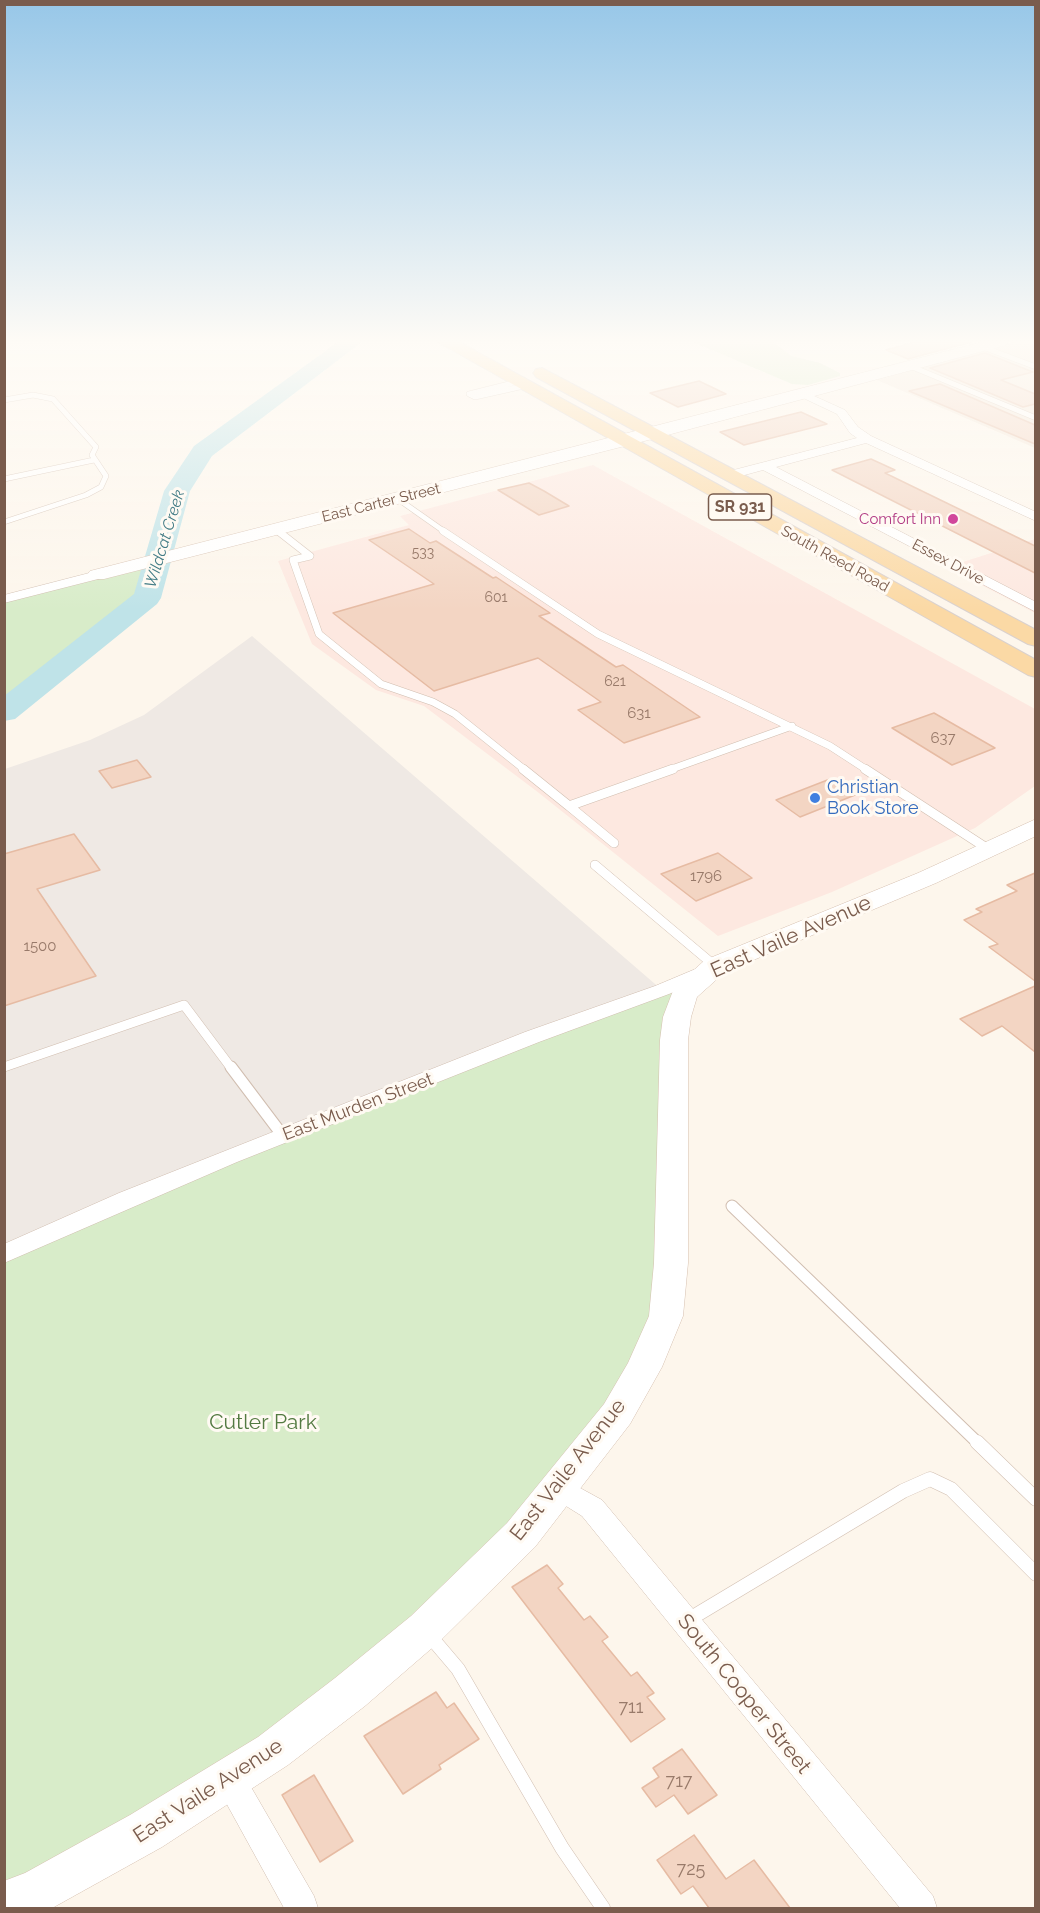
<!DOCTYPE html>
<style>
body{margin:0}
#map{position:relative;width:1040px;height:1913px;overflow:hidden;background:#fdf6ec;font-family:Raleway,sans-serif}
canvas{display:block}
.frame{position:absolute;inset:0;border:6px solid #7a5c4d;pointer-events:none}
</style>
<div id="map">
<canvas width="1040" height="1913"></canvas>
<div class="frame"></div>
</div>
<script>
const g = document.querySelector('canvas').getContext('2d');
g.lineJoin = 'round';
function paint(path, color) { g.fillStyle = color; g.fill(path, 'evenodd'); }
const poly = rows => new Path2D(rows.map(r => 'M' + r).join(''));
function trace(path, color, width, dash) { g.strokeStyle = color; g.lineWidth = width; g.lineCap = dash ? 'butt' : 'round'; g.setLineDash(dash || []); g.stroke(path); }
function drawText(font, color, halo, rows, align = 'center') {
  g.font = font + ' Raleway,sans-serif'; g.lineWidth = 6; g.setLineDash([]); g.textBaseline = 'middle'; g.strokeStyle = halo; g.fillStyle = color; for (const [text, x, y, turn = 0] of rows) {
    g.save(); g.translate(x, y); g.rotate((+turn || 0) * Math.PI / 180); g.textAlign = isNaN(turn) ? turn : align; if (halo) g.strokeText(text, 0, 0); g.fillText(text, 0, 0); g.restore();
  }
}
paint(poly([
 [1013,342,1035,342,1035,448,877,380]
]), '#f5e8da');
paint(poly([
 [593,465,1035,709,1035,786,975,828,832,892,718,936,539,793,424,706,376,690,312,644,278,561,409,525,400,516],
 [1035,539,1035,613,947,567]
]), '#fde8e0');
paint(poly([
 [252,636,662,990,5,1254,5,769,90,740,144,715]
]), '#efe9e4');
paint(poly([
 [693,342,773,342,792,356,820,363,840,373,840,376,808,385,792,384],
 [159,559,147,598,5,712,5,599],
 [698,981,673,1091,644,1367,425,1629,5,1904,5,1254,127,1199]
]), '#d8ecc9');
paint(poly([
 [338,342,362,342,212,456,190,491,161,598,157,604,15,719,4,721,4,696,134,594,164,491,194,446,338,342]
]), '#bfe3e8');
const building = poly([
 [915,342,971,342,908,359,886,350,915,342],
 [985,353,1033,372,1001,380,1035,394,1035,404,1023,407,930,368,985,353],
 [699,381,726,394,678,407,650,393,699,381],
 [940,384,1035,425,1035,444,909,391,940,384],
 [801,412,827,424,744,445,720,432,801,412],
 [871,459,895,470,885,473,1035,546,1035,573,832,470,871,459],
 [529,483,544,491,569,506,539,515,498,490,529,483],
 [409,529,430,543,436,541,493,578,496,577,550,613,539,616,616,667,623,665,700,717,624,743,578,710,601,702,538,658,434,691,333,613,434,584,369,540,409,529],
 [934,713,995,748,952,765,892,728,934,713],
 [137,760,151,777,112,788,99,771,137,760],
 [830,779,855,795,800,817,776,800,830,779],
 [74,834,100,870,37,889,96,976,4,1006,4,854,74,834],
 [718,853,752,878,696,901,661,874,718,853],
 [1035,873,1035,981,989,947,998,944,964,920,982,912,976,909,1017,891,1007,885,1035,873],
 [1035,986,1035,1052,1002,1026,982,1036,960,1019,1035,986],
 [547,1565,563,1584,558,1588,584,1620,590,1616,608,1637,602,1641,631,1676,637,1672,654,1693,647,1697,665,1719,631,1742,512,1587,547,1565],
 [436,1692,447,1708,454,1703,479,1739,439,1765,441,1769,403,1794,364,1736,436,1692],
 [682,1749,717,1795,688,1814,674,1795,656,1807,642,1788,659,1777,653,1768,682,1749],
 [314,1775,353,1841,320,1862,282,1795,314,1775],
 [694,1835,726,1879,754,1860,790,1908,709,1908,693,1886,681,1894,657,1860,694,1835]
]);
paint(building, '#f3d5c3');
trace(building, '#e6bba3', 1.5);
const laneFar4 = poly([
 [983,347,1036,367],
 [910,366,1036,418],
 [517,382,469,394,475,397,524,386],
 [4,400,33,395,53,399,96,447,92,455,106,476,101,487,86,495,4,522],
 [4,479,94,460],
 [398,499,445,532],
 [276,529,280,532]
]);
const laneFar3 = poly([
 [278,531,310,556,293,560,319,634,381,684,433,702,455,714,525,770],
 [443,531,598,634,830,746,867,770],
 [669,770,792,726]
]);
const laneFar2 = poly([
 [523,769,569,806,673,769],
 [865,769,988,849],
 [569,806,614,843],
 [595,865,715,966],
 [4,1067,184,1005,232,1069]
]);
const laneFar1 = poly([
 [231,1067,283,1136],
 [732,1206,978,1443]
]);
const lane = poly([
 [977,1442,1036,1499],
 [688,1620,903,1491,930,1479,951,1489,1036,1574],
 [430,1636,458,1669,562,1848,603,1908]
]);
const street = poly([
 [803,391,845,410,858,427,871,436,1036,512,1036,521,866,443,776,467,1036,602,1036,612,763,470,730,479,726,478,724,475,726,472,857,438,850,433,837,414,799,396,797,394,803,391],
 [97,571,104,575,102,578,4,603,4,595,97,571],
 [705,965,712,967,715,971,712,975,669,994,539,1042,237,1162,4,1263,4,1244,119,1193,525,1032,655,986,705,965],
 [560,1477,602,1500,933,1896,937,1908,900,1908,582,1516,550,1496,546,1488,550,1480,560,1477],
 [229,1764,240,1768,314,1896,318,1908,284,1908,213,1779,218,1768,229,1764]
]);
const secondary = poly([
 [982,342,1008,342,1006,345,660,437,104,579,90,579,87,575,90,571,982,342],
 [1036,819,1036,836,936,883,725,972,697,997,691,1017,688,1040,688,1263,683,1316,662,1367,630,1424,535,1547,439,1642,365,1706,288,1765,162,1847,54,1907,4,1908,4,1881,25,1873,130,1815,258,1737,335,1678,411,1616,507,1523,604,1404,628,1363,649,1316,654,1263,660,1040,663,1017,674,988,705,960,918,873,1036,819]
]);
const primary = poly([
 [438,342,459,342,1036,660,1036,677,1028,675,438,342],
 [542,368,1036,630,1036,646,1028,644,536,377,533,373,536,369,542,368]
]);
trace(laneFar4, '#d1beb0', 6);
trace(laneFar3, '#d1beb0', 8);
trace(laneFar2, '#d1beb0', 10);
trace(laneFar1, '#d1beb0', 13);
trace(lane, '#d1beb0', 15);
trace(street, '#d1beb0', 1);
trace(secondary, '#d6c0b0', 1);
trace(primary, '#dad1cd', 2);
trace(laneFar4, '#fff', 5);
trace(laneFar3, '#fff', 7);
trace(laneFar2, '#fff', 9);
trace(laneFar1, '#fff', 11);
trace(lane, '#fff', 14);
paint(street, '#fff');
paint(secondary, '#fff');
paint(primary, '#fbd9a5');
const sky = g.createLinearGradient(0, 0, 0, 610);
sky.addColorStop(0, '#97c7e8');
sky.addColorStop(0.56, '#fefbf6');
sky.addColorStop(1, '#fefbf600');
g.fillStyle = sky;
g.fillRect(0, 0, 1040, 610);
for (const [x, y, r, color] of [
 [953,519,6,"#d1479c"],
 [815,798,6,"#3f7fe0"]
]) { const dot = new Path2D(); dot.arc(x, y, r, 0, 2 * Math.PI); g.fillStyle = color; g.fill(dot); trace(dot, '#fffaf3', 2); }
drawText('14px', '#987a6a', null, [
 ["533",423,553],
 ["601",496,598],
 ["621",615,682]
]);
drawText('15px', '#7a5c4d', '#fffaf3', [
 ["East Carter Street",381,503,-14],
 ["South Reed Road",835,559,29],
 ["Essex Drive",948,562,28]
]);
drawText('15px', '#b23c85', '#fffaf3', [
 ["Comfort Inn",941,519]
], 'right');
drawText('15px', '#987a6a', null, [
 ["631",639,713],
 ["637",943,738],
 ["1796",706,876],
 ["1500",40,946]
]);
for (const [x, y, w] of [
 [740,507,63]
]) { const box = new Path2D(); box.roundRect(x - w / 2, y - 13, w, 26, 4.5); g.fillStyle = '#fffaf3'; g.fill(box); trace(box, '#7a5c4d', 1.5); }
drawText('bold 16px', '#7a5c4d', null, [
 ["SR 931",740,507]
]);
drawText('italic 16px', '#437c86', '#fffaf3', [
 ["Wildcat Creek",165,539,-73]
]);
drawText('18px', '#366cbe', '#fffaf3', [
 ["Christian",827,788],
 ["Book Store",827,809]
], 'left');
drawText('18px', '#7a5c4d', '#fffaf3', [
 ["East Murden Street",358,1107,-21]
]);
drawText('18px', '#987a6a', null, [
 ["711",631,1708],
 ["717",679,1782],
 ["725",691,1870]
]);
drawText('21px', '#7a5c4d', '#fffaf3', [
 ["East Vaile Avenue",791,937,-24],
 ["East Vaile Avenue",568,1470,-52],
 ["South Cooper Street",744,1694,51],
 ["East Vaile Avenue",208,1791,-33]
]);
drawText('21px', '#537a41', '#fffaf3', [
 ["Cutler Park",263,1423]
]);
</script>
